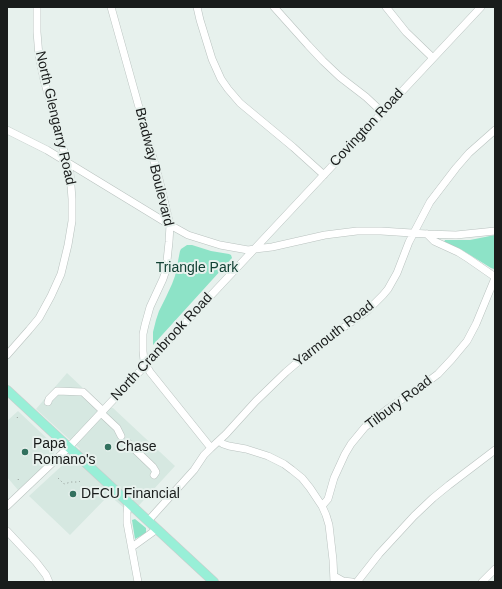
<!DOCTYPE html>
<style>
body{margin:0}
#map{position:relative;width:502px;height:589px;overflow:hidden;background:#e7f1ed;font-family:Helvetica,sans-serif}
canvas{display:block}
.frame{position:absolute;inset:0;border:8px solid #191c1b;pointer-events:none}
</style>
<div id="map">
<canvas width="502" height="589"></canvas>
<div class="frame"></div>
</div>
<script>
const g = document.querySelector('canvas').getContext('2d');
g.lineJoin = 'round';
function paint(path, color) { g.fillStyle = color; g.fill(path, 'evenodd'); }
const poly = rows => new Path2D(rows.map(r => 'M' + r).join(''));
function trace(path, color, width, dash) { g.strokeStyle = color; g.lineWidth = width; g.lineCap = dash ? 'butt' : 'round'; g.setLineDash(dash || []); g.stroke(path); }
function drawText(font, color, halo, rows, align = 'center') {
  g.font = font + ' Helvetica,sans-serif'; g.lineWidth = 4; g.setLineDash([]); g.textBaseline = 'middle'; g.strokeStyle = halo; g.fillStyle = color; for (const [text, x, y, turn = 0] of rows) {
    g.save(); g.translate(x, y); g.rotate((+turn || 0) * Math.PI / 180); g.textAlign = isNaN(turn) ? turn : align; if (halo) g.strokeText(text, 0, 0); g.fillText(text, 0, 0); g.restore();
  }
}
paint(poly([
 [67,373,103,407,113,408,175,466,131,514,109,495,70,535,29,496,80,449,36,409],
 [18,411,54,445,55,450,52,458,18,490,7,477,7,421]
]), '#d6e8e1');
paint(poly([
 [495,235,495,269,494,269,491,268,462,250,444,242,445,240,470,240],
 [187,245,192,245,211,251,229,254,231,255,232,258,153,345,153,332,156,320,159,311,166,297,172,284,175,276,180,251,181,249],
 [135,519,146,528,146,533,135,539,132,520]
]), '#8de3c7');
const minor = poly([
 [111,7,159,179,170,225,169,242,166,270,163,279,150,307,145,325,143,334,143,351,144,361,150,372,211,448,204,455,194,470,148,521],
 [197,7,200,20,212,59,221,79,228,89,240,103,293,147,324,175],
 [274,7,308,45,323,61,340,77,366,97,382,112],
 [386,7,406,32,433,58],
 [7,130,47,150,170,225,188,235,220,245,248,250,255,249,272,247,325,235,357,231,381,231,427,234,456,235,495,231],
 [427,234,434,241,458,252,469,259,495,277],
 [7,355,29,330,39,318,51,296,61,274,68,245,72,221,72,199,70,173,44,80,39,56,37,32,37,7],
 [48,402,49,399,57,391,83,392,103,411],
 [101,413,117,428,121,436],
 [219,441,223,444,229,446,246,449,268,456,284,464,292,470,302,478,310,488,322,506],
 [128,443,153,467,156,472,154,475],
 [211,448,226,434,256,401,286,372,313,349,367,311,383,295,388,289,397,273,409,242,430,202,456,168,469,153,495,130],
 [128,503,127,513,127,523,138,582],
 [7,506,69,447,481,7],
 [7,531,36,562,46,575,49,582],
 [132,547,157,529],
 [334,576,343,581,352,582],
 [334,582,333,560,329,525,326,515,322,506,328,499,334,478,345,454,351,444,365,427,389,408,422,386,438,374,452,359,467,341,476,324,495,278],
 [357,582,379,554,414,516,433,498,449,485,495,450],
 [482,582,495,569]
]);
const major = poly([
 [7,390,214,582]
]);
trace(minor, '#b9c2bf', 8);
trace(major, '#cccdcd', 10);
trace(poly([
 [17,417,19,420],
 [37,437,40,439],
 [37,461,39,459],
 [58,478,64,484,71,482,79,482,81,480],
 [18,480,19,478]
]), '#8f9693', 1, [1, 3]);
trace(minor, '#fff', 7);
trace(major, '#98efd7', 9);
for (const [x, y, r, color] of [
 [108,447,4,"#32715e"],
 [25,452,4,"#32715e"],
 [73,494,4,"#32715e"]
]) { const dot = new Path2D(); dot.arc(x, y, r, 0, 2 * Math.PI); g.fillStyle = color; g.fill(dot); trace(dot, '#e7f1ed', 1.5); }
drawText('14px', '#191c1b', '#e7f1ed', [
 ["North Glengarry Road",55,118,77],
 ["Covington Road",367,128,-47],
 ["Bradway Boulevard",154,167,76],
 ["Yarmouth Road",334,334,-38],
 ["North Cranbrook Road",162,347,-47],
 ["Tilbury Road",399,403,-37]
]);
drawText('14px', '#124134', '#e7f1ed', [
 ["Triangle Park",197,268]
]);
drawText('14px', '#191c1b', '#e7f1ed', [
 ["Papa",33,444],
 ["Romano's",33,460],
 ["Chase",116,447],
 ["DFCU Financial",81,494]
], 'left');
</script>
